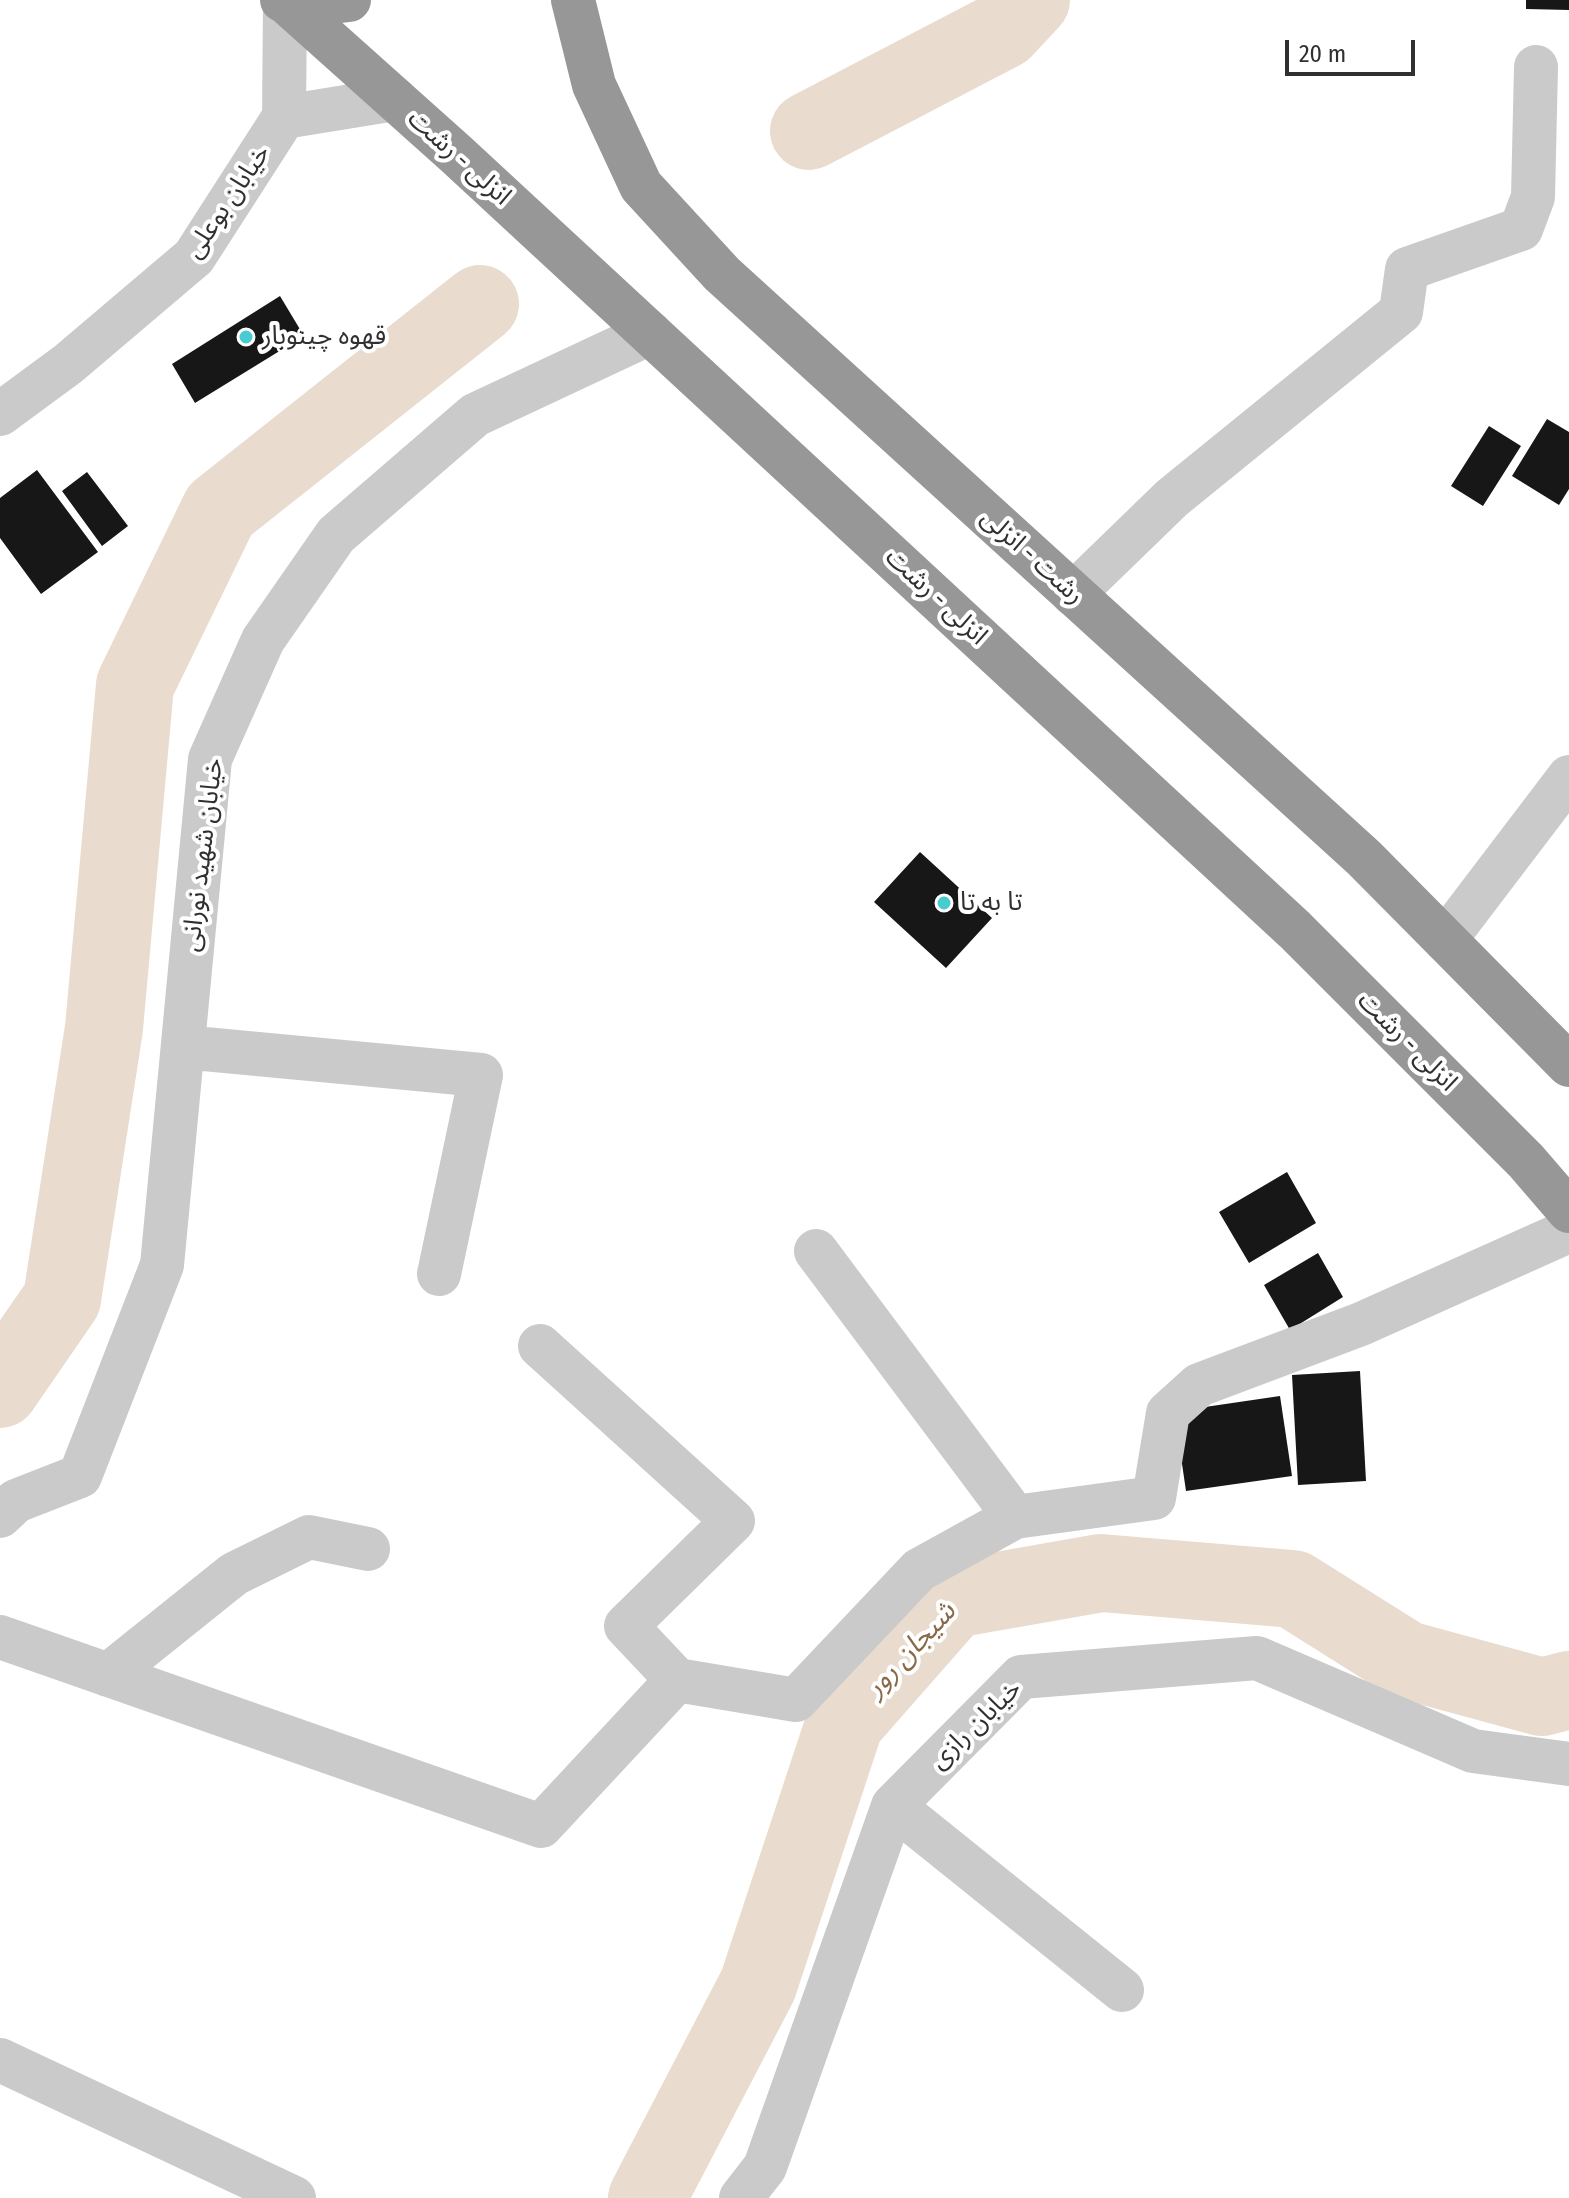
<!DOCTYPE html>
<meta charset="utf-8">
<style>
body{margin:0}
#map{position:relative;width:1569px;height:2198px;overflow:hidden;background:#fff;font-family:"Fira Sans Condensed",sans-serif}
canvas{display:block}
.scale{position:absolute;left:1285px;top:40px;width:130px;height:36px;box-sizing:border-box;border:4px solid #303030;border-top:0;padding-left:10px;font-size:24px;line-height:28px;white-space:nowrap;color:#303030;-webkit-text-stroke:6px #fff;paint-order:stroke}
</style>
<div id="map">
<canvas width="1569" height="2198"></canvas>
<div class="scale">20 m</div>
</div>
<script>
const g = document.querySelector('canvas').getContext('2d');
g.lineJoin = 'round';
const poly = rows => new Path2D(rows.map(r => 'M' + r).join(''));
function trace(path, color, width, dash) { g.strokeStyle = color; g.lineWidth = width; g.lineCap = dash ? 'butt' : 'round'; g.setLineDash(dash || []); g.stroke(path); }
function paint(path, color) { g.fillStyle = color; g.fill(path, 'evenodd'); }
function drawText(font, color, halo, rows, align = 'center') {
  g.font = font + ' "Fira Sans Condensed","Noto Sans Arabic",sans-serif'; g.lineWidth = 8; g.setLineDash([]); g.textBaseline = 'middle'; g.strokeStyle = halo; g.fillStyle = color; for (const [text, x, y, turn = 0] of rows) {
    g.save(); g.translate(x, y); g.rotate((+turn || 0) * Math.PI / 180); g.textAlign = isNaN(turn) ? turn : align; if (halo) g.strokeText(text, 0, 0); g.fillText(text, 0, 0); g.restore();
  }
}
trace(poly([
 [809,131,1003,30,1031,0],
 [0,1389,62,1299,104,1028,135,685,220,510,480,304],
 [647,2198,758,1985,845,1722,953,1599,1101,1573,1293,1589,1406,1660,1542,1697,1569,1690]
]), '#e9dcce', 78);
paint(poly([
 [1526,0,1569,0,1569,10,1526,9],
 [280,296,304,336,195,403,172,364],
 [1547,419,1569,432,1569,489,1559,505,1512,476],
 [1489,426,1521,446,1483,506,1451,486],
 [37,470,98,552,41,594,0,538,0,498],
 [87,472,128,526,102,546,62,491],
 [920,852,992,918,946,968,874,902],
 [1287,1172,1316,1223,1249,1263,1219,1212],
 [1318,1253,1343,1297,1290,1330,1264,1285],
 [1360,1371,1366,1481,1298,1485,1292,1375],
 [1280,1396,1292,1476,1186,1491,1176,1423,1205,1407]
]), '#171717');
trace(poly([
 [284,117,395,99],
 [0,414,68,364,194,257,284,117,285,1],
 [1073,594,1172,498,1401,312,1407,269,1521,229,1533,197,1536,67],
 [1445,940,1569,777],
 [183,1047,481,1075,439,1274],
 [816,1251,1015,1517],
 [540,1346,733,1521,626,1626,677,1680],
 [0,1516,16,1501,80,1476,162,1265,210,759,263,640,336,535,475,415,650,333],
 [0,1637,541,1826,677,1680,796,1700,919,1570,1015,1517,1154,1498,1168,1413,1199,1385,1361,1324,1569,1231],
 [108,1675,234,1574,309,1537,368,1549],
 [893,1806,1122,1990],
 [0,2060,294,2198],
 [741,2198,765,2167,893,1806,1021,1677,1257,1658,1473,1751,1569,1764]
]), '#cacaca', 44);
trace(poly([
 [282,0,324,3,349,0],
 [573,0,594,85,641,186,722,274,1364,858,1569,1065],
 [285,1,456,154,1295,930,1526,1161,1569,1211]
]), '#979797', 44);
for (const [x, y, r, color] of [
 [246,337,8,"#48cbd1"],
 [944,903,8,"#48cbd1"]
]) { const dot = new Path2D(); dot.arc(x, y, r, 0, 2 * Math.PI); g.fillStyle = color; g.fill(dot); trace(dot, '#fff', 3); }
drawText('26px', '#303030', '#fff', [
 ["انزلی - رشت",459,158,42],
 ["خیابان بوعلی",228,202,-56],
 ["رشت - انزلی",1032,557,42],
 ["انزلی - رشت",936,597,43],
 ["خیابان شهید نورانی",203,855,-83],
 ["انزلی - رشت",1407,1042,45],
 ["خیابان رازی",976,1725,-44]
]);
drawText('26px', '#303030', '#fff', [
 ["قهوه چینوبار",262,337],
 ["تا به تا",960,903]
], 'left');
drawText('italic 28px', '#896947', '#fff', [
 ["شیجان رور",911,1650,-47]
]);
</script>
